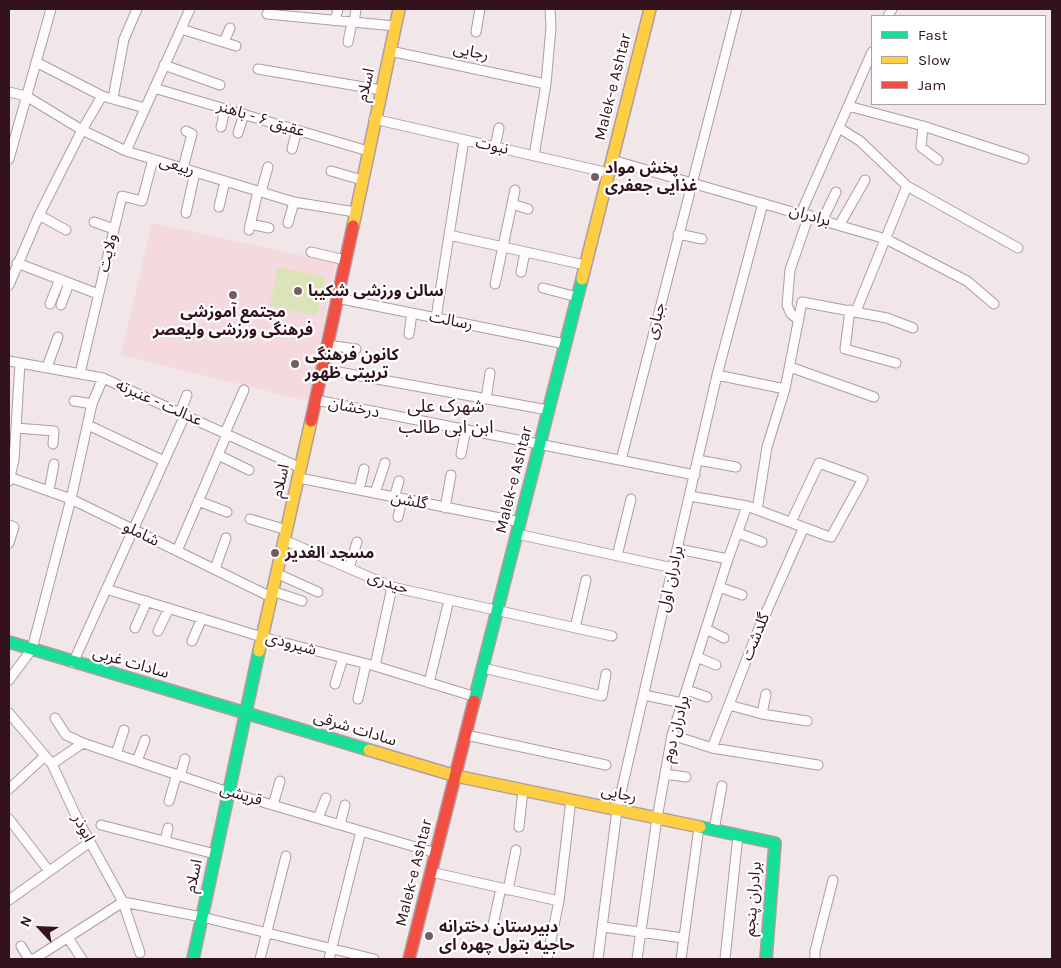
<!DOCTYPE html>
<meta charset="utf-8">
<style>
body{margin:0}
#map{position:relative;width:1061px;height:968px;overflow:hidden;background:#f1e6e8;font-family:Karla,sans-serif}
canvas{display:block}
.frame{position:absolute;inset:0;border:10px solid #32121b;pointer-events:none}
.legend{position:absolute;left:871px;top:15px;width:175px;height:90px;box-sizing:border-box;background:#fff;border:1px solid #ada0a4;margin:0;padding:6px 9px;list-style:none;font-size:15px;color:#32121b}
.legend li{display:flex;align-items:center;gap:10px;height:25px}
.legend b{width:25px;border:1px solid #ada0a4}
.north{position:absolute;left:15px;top:903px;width:50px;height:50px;-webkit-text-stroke:4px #fff;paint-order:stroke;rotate:295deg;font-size:14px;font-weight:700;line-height:20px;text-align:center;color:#32121b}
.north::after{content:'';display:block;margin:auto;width:18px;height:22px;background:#32121b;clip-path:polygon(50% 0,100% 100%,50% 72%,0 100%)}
</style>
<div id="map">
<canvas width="1061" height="968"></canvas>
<div class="frame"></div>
<ul class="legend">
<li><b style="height:6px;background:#16e098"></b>Fast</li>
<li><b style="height:6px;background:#ffcf43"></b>Slow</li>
<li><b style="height:6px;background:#f24e42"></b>Jam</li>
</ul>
<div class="north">N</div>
</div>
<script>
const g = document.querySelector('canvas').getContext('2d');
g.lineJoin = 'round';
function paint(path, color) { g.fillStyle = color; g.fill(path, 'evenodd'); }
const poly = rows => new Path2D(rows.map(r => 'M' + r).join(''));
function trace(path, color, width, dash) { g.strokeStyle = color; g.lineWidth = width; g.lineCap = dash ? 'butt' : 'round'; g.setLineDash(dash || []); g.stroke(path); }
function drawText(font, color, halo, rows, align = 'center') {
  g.font = font + ' Karla,"Noto Sans Arabic",sans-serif'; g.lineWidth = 4.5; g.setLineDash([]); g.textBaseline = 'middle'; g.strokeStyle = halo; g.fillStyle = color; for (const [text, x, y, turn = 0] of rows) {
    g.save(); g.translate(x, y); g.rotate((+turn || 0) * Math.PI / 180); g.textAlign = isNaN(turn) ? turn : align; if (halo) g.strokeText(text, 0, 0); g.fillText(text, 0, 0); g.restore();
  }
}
paint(poly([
 [152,223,336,263,308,401,121,355]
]), '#f4d9df');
paint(poly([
 [278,267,326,277,317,316,270,306]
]), '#dae4b8');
const street = poly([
 [267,14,395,26],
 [888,16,892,9],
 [335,21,338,9],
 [354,23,356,9],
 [181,29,236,46],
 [476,32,480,9],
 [224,42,230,28],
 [348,42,352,22],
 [390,51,546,84],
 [36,62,102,96,145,108],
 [164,65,220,85],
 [258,69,381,90],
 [154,88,368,151],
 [9,92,26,96,82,130,126,151,294,202,355,212],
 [113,98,124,39,137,9],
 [848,106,923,126,1024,159],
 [374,119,609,173],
 [923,126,921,147,938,160],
 [221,127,225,109],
 [839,128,860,141,907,186,1018,248],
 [238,133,244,114],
 [495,147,499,128],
 [292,149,297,130],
 [126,151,190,9],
 [534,156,546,84,551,27,550,9],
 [9,159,51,9],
 [612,160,886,239,967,281,994,304],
 [183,168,192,134,186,131],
 [331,171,362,180],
 [261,192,268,167],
 [512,204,528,209],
 [219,207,225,181],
 [186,213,195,172],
 [801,213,872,52],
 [39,215,66,230],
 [823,219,836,192],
 [94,222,114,229],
 [288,223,294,202],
 [250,224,269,228],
 [840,224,865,180],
 [249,230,258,191],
 [678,234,702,239],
 [449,235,585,265],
 [311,252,345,260],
 [17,263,98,294],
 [521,272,525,252],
 [495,284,515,190],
 [9,285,39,215,82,130,102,96],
 [543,288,577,297],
 [337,298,565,344],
 [50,304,60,279],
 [61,305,69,283],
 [850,310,845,349,896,363],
 [856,311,907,186],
 [436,318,464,140],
 [799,320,791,314,787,305,790,270,809,215],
 [409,334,412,313],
 [327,345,356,349],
 [9,361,103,378,301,468],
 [47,367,58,337],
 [790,367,874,397],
 [322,369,548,410],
 [80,373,122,196,142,201,153,159],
 [717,375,785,389],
 [486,399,490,373],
 [316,400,695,475],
 [74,401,92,404],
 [180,413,187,395],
 [88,425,164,461],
 [16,428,54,431,53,444],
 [225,433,244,390],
 [461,454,466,429],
 [218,455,249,470],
 [621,460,737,9],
 [698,460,736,467],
 [9,477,71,499,271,597],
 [299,478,520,522],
 [9,481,14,460,20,363],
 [359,490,364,469],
 [49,491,54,464],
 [375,493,385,463],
 [690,496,747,506,827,536,831,537,863,479,819,463,791,522],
 [394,498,399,481],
 [198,501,227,512],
 [445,508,451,475],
 [757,510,767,447,785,389,802,302,887,318,913,328],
 [398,517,402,499],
 [250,519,287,530],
 [9,525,14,527,9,543],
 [738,533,762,542],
 [517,534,673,568],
 [284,540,392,587,612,636],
 [678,549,728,559],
 [177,551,227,434],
 [617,556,631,499],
 [349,568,357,542],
 [215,569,226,538],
 [276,573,318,592],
 [719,587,742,595],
 [106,589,262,637,375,666,476,697],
 [272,591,302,601],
 [135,628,147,601],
 [575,628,586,580],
 [706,629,724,638],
 [158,631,169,608],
 [192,641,202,618],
 [697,657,716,665],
 [73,663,185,415],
 [375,666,392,587],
 [483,668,602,696,606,674],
 [9,680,32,649,71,499,92,404,103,378],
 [429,683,449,600],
 [335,684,343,658],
 [687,690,707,697],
 [644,695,682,703],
 [358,699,366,664],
 [729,705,762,714,807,721],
 [9,713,52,764,78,820,123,902,140,953],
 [762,714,766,694],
 [55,718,66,735,83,743],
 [466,735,606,765],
 [672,735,712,748,818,765],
 [712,748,757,633,804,527],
 [116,754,124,730],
 [137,761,145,740],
 [52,764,83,743,228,792,436,853],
 [665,774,686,777],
 [180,776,185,759],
 [9,789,45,756],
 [169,801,177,774],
 [273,805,280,781],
 [318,818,326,798],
 [9,819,49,871],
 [101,825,215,854],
 [340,825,345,805],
 [519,827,523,790],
 [714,830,722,786],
 [165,841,168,828],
 [431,872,559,901],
 [508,890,516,850],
 [9,900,90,842],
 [123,902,202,917,374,959],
 [493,925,501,888],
 [603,927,683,938],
 [68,938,82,959],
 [21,946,29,959],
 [34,959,123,902],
 [260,959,286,856],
 [329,959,361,831],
 [547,959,559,901,571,800],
 [598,959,617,810,717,375,763,203],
 [637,959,657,818,672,735,728,559,747,506],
 [681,959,699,827],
 [725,959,738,835],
 [815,959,815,951,833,880]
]);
const fast = poly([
 [9,642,369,750],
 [474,701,582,279],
 [700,827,775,843,766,959],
 [193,959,259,651]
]);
const slow = poly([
 [353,226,399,9],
 [582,279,650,9],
 [259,651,311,421],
 [369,750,456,776,700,827]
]);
const jam = poly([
 [311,421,353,226],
 [409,959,474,701]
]);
trace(street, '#b09ca2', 11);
trace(fast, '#b09ca2', 14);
trace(slow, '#b09ca2', 14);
trace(jam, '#b09ca2', 14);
trace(street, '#fdfbfc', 9);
trace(fast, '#16e098', 11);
trace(slow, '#ffcf43', 11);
trace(jam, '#f24e42', 11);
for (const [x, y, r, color] of [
 [595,177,5,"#755c63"],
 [298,291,5,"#755c63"],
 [233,295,5,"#755c63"],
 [295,364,5,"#755c63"],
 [275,553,5,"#755c63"],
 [429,936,5,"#755c63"]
]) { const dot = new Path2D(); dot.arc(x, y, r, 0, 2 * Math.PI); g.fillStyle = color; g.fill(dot); trace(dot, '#fff', 2); }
drawText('16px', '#32121b', '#fff', [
 ["رجایی",471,52,12],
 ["اسلام",366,85,-77],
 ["Malek-e Ashtar",613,87,-76],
 ["عقیق ۶ - باهنر",261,119,17],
 ["نبوت",492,146,13],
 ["ربیعی",177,166,17],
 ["برادران",810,216,16],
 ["ولایت",108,253,-77],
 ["رسالت",451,321,11],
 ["جباری",656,321,-76],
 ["عدالت - عنبرته",159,403,24],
 ["درخشان",354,408,11],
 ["Malek-e Ashtar",514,480,-76],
 ["اسلام",281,481,-77],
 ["گلشن",409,501,11],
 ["شاملو",141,534,26],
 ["برادران اول",671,579,-77],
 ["حیدری",388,583,19],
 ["گلدشت",756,637,-68],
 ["شیرودی",291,644,15],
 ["سادات غربی",131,663,16],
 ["سادات شرقی",355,729,17],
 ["برادران دوم",676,729,-75],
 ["رجایی",619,794,12],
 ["قریشی",241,795,17],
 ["ابوذر",83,828,62],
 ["Malek-e Ashtar",414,873,-76],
 ["اسلام",194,876,-78],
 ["برادران پنجم",753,899,-85]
]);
drawText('bold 16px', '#32121b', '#fff', [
 ["پخش مواد",605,168],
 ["غذایی جعفری",605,186],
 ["سالن ورزشی شکیبا",308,291],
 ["مجتمع آموزشی",233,312,"center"],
 ["فرهنگی ورزشی ولیعصر",233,330,"center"],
 ["کانون فرهنگی",305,355],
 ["تربیتی ظهور",305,373],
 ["مسجد الغدیر",285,553],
 ["دبیرستان دخترانه",439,927],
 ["حاجیه بتول چهره ای",439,945]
], 'left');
drawText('18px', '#32121b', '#fff', [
 ["شهرک علی",446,407],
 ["ابن ابی طالب",446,428]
]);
</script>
